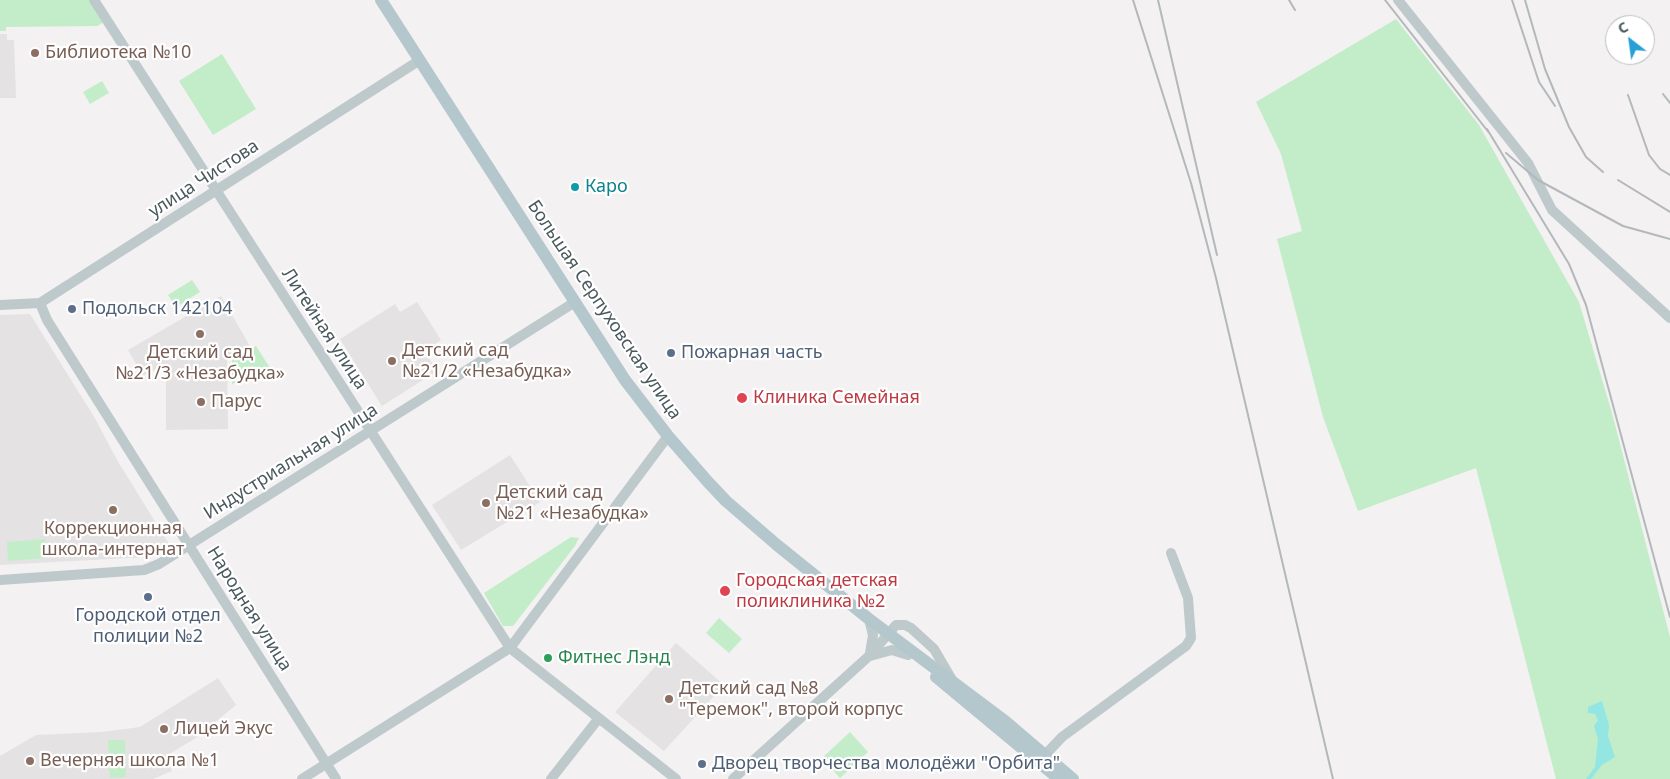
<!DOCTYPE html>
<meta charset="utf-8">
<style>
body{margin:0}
#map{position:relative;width:1670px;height:779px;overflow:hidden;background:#f3f1f1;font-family:"Noto Sans",sans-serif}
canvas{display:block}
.north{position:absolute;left:1605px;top:15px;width:50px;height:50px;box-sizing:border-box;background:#fff;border:1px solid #b7bdbe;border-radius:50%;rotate:330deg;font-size:14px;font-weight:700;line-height:20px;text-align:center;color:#4a595d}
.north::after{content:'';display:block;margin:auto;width:18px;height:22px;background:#27a0d7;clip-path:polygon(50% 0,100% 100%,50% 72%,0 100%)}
</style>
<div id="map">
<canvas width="1670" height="779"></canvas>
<div class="north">С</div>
</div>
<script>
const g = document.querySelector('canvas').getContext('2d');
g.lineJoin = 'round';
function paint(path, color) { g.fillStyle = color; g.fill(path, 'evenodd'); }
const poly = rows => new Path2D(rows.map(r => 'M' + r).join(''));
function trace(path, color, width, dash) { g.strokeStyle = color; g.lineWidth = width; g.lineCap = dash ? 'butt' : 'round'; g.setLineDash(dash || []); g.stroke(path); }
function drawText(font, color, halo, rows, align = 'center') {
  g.font = font + ' "Noto Sans",sans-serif'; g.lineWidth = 4.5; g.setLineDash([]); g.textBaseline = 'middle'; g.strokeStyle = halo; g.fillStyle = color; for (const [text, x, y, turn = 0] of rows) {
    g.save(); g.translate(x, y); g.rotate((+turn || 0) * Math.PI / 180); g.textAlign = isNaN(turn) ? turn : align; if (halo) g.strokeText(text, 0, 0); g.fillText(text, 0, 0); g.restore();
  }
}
paint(poly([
 [0,34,7,34,7,40,14,40,16,98,0,98],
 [221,296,250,346,227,360,228,429,166,430,166,364,143,376,128,350],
 [417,302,441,340,424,351,437,371,382,406,340,339,395,304,400,312],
 [30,314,96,420,117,460,169,544,147,557,0,565,0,315],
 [510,455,540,502,461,550,432,505],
 [676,643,724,685,664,751,615,712],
 [218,678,236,705,196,738,171,753,171,762,168,764,172,771,153,779,0,779,0,756,36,735,102,732,140,727]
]), '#e4e2e3');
paint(poly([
 [0,0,99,0,110,19,97,26,6,27,6,31,0,31],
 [1396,19,1479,125,1579,302,1612,413,1670,637,1670,779,1556,779,1476,468,1358,511,1323,417,1277,239,1302,231,1281,154,1256,102],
 [222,54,256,109,213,135,179,81],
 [102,81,109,93,90,104,83,92],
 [192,280,200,292,176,307,168,295],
 [256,346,272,371,232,384,232,360],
 [571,537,579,538,575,546,513,626,503,626,484,593],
 [45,539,46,558,8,561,7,542],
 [719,618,742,639,729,653,706,633],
 [850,732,868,752,840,778,822,758],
 [108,740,125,740,126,777,110,778]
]), '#c3edc9');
paint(poly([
 [1602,701,1609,725,1608,736,1615,757,1602,765,1591,779,1586,779,1595,767,1598,739,1594,726,1598,720,1595,714,1588,713,1588,707]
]), '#94e6e2');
trace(poly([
 [94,0,510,648,676,779],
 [1398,0,1528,163,1552,210,1670,318],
 [40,303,47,320,336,779],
 [0,305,40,303,420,60],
 [0,580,144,570,159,564,575,302],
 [869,619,873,635,870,653],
 [870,656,892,650,908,655],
 [1045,755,1062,737,1186,646,1191,638,1188,598,1171,553],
 [302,779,510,648,668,436],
 [551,779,599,718],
 [733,779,869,656,896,625,905,625,911,628,934,649,951,678]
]), '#bec9cc', 10);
trace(poly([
 [381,0,625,380,668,436,708,482,726,501,777,545,869,619,1005,721,1073,779],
 [936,677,1059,779]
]), '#b3c7cd', 12);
trace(poly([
 [1133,0,1191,183,1216,278,1333,779],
 [1158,0,1217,255],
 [1289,0,1295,10],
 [1385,0,1490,134],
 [1512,0,1539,82,1555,106],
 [1525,0,1545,69,1569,127,1586,157,1603,172],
 [1663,94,1670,103],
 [1628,95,1649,155,1660,169,1670,175],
 [1487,129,1569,264,1586,305,1670,617],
 [1506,153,1538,180,1623,226,1670,239],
 [1618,180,1670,212]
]), '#b3b8ba', 2);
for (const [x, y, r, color] of [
 [35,53,5,"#8d6e63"],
 [575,187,5,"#0f9aa8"],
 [72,309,5,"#5c6f8a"],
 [200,334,5,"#8d6e63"],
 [671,353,5,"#5c6f8a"],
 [392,361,5,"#8d6e63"],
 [742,398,6,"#e0444e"],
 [201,402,5,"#8d6e63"],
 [486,503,5,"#8d6e63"],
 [113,510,5,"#8d6e63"],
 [725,591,6,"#e0444e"],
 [148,597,5,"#5c6f8a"],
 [548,658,5,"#2e9e5b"],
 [669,699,5,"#8d6e63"],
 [164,729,5,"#8d6e63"],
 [30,761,5,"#8d6e63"],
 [702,764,5,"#5c6f8a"]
]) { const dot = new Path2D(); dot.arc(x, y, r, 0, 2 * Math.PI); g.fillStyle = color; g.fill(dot); trace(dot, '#fff', 2); }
drawText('18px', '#785e54', '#fff', [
 ["Библиотека №10",45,53],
 ["Детский сад",402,351],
 ["№21/2 «Незабудка»",402,372],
 ["Детский сад",200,353,"center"],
 ["№21/3 «Незабудка»",200,374,"center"],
 ["Парус",211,402],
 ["Детский сад",496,493],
 ["№21 «Незабудка»",496,514],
 ["Коррекционная",113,529,"center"],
 ["школа-интернат",113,550,"center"],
 ["Детский сад №8",679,689],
 ["\"Теремок\", второй корпус",679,710],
 ["Лицей Экус",174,729],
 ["Вечерняя школа №1",40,761]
], 'left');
drawText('18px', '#4a595d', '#fff', [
 ["улица Чистова",204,179,-33],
 ["Большая Серпуховская улица",604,310,56],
 ["Литейная улица",324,329,57],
 ["Индустриальная улица",291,462,-32],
 ["Народная улица",249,609,58]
]);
drawText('18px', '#0d838f', '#fff', [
 ["Каро",585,187]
], 'left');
drawText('18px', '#4e5e75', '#fff', [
 ["Подольск 142104",82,309],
 ["Пожарная часть",681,353],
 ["Городской отдел",148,616,"center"],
 ["полиции №2",148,637,"center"],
 ["Дворец творчества молодёжи \"Орбита\"",712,764]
], 'left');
drawText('18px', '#be3a42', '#fff', [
 ["Клиника Семейная",753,398],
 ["Городская детская",736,581],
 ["поликлиника №2",736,602]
], 'left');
drawText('18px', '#27864d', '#fff', [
 ["Фитнес Лэнд",558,658]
], 'left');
</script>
